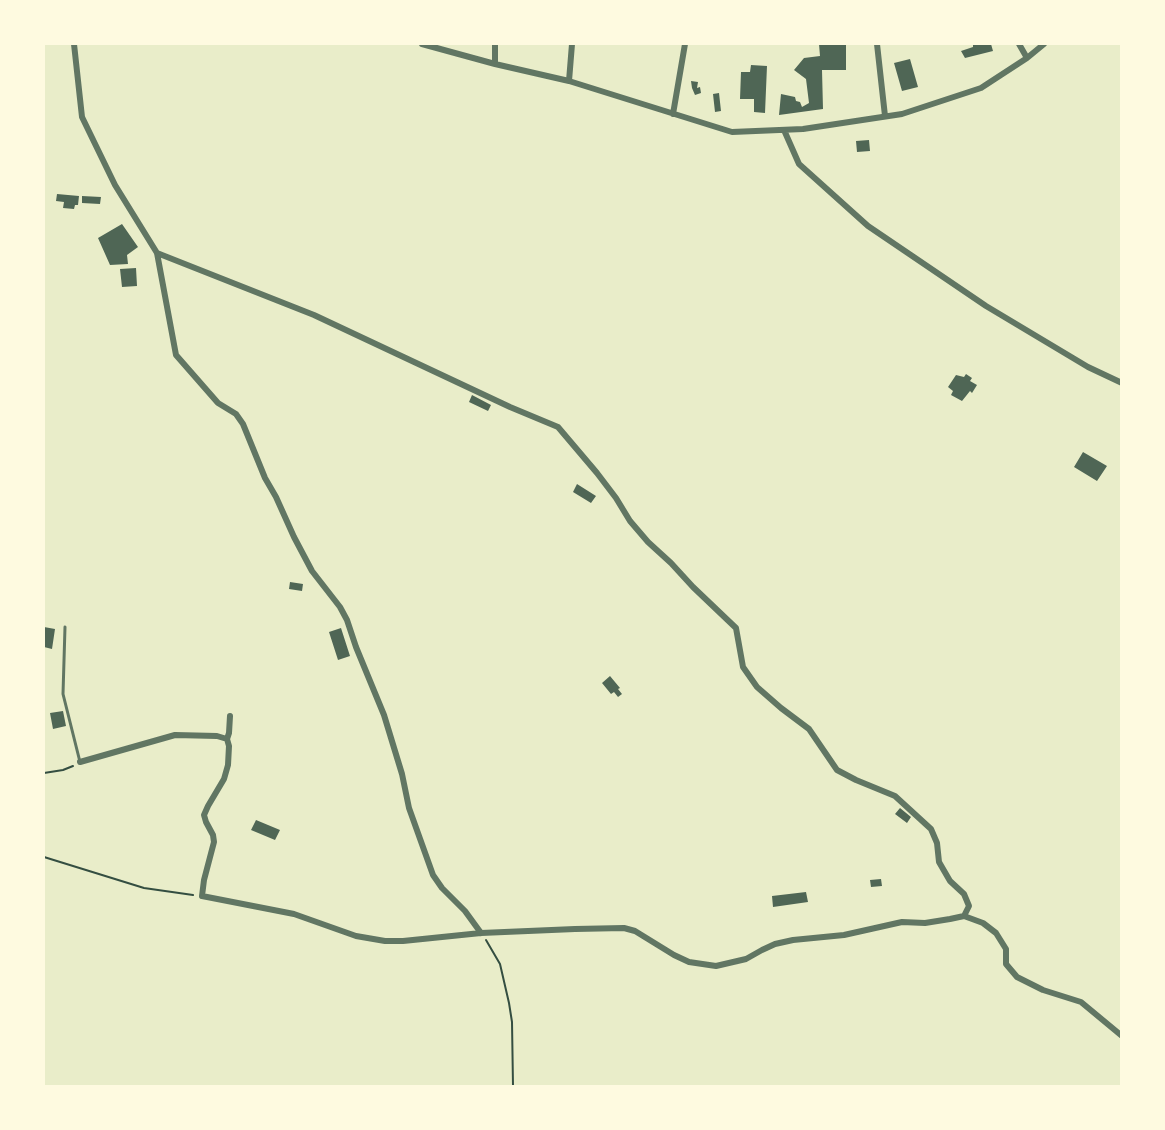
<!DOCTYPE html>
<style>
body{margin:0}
#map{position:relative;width:1165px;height:1130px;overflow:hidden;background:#e9edc9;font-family:"Public Sans",sans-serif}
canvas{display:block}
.frame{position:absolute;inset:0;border:45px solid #fefae0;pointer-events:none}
</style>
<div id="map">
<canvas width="1165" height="1130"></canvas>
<div class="frame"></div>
</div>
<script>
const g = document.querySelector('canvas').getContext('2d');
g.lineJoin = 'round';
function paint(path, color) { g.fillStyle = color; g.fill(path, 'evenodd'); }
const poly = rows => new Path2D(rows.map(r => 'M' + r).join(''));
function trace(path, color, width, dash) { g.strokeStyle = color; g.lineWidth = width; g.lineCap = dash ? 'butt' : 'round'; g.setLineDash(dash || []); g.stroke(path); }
paint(poly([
 [819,44,846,44,846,70,822,70,823,109,779,115,781,94,795,97,796,101,800,102,802,107,809,103,806,79,794,70,804,58,820,56],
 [973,44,991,44,993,51,965,58,961,51,973,47],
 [910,59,918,87,902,91,894,63],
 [751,65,767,66,765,113,754,112,754,99,740,99,741,72,750,72],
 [691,81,698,82,697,88,700,87,701,93,695,95,692,88],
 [719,93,721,111,715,112,713,94],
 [869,140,870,151,857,152,856,141],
 [57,194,79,196,78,205,75,205,74,209,63,208,64,202,56,201],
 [82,196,101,197,100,204,82,203],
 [122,224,138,247,127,255,128,264,110,265,98,238],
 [136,268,137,286,122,287,120,269],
 [966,374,972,378,970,381,977,385,972,393,970,391,962,401,951,395,953,391,948,387,956,375,964,377],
 [472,395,491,405,488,411,469,402],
 [1083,452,1107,466,1097,481,1074,467],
 [577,484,596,496,591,503,573,492],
 [290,582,303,584,302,591,289,589],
 [44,627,55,629,52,649,44,647],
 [341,628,350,656,338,660,329,632],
 [610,676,620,688,618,689,622,694,618,697,614,692,611,694,602,683],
 [63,711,66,726,53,729,50,713],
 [900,808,911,817,907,823,895,814],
 [256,820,280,830,275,840,251,830],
 [881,879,882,886,871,887,870,880],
 [806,892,808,902,773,907,772,896]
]), '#4f6655');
trace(poly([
 [44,773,63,770,73,766],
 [44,857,144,888,193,895],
 [486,940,500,964,509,1003,512,1022,513,1086]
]), '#344e41', 2);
trace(poly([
 [65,627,63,694,80,762]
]), '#617663', 3);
trace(poly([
 [74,44,82,117,115,185,157,253,176,355,218,403,236,414,243,424,265,478,276,497,294,537,312,571,340,607,347,620,356,647,384,715,402,774,409,808,433,875,442,888,465,911,481,933],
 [422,44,495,64,569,81,732,132,803,129,902,114,981,88,1027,58,1044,44],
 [877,44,885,116],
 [1019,44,1027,58],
 [495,64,495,44],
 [569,81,572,44],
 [673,114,685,44],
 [784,130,799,164,868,226,986,306,1088,367,1122,383],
 [157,253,314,315,510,407,558,427,597,473,616,498,630,521,648,542,671,563,693,587,736,628,743,667,757,687,781,708,809,729,837,770,856,780,895,796,931,829,937,843,939,862,950,881,964,894,969,906,964,916,950,919,925,923,902,922,844,935,793,940,775,944,762,950,746,959,716,966,689,962,674,955,635,931,624,928,575,929,481,933,403,941,385,941,356,936,294,914,202,896,204,880,214,842,213,835,206,822,204,815,208,806,224,779,228,765,229,746,227,739,229,733,230,716],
 [80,762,175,735,217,736,227,739],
 [964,916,983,923,996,933,1006,949,1006,964,1017,977,1043,990,1081,1002,1122,1036]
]), '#617663', 6);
</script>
